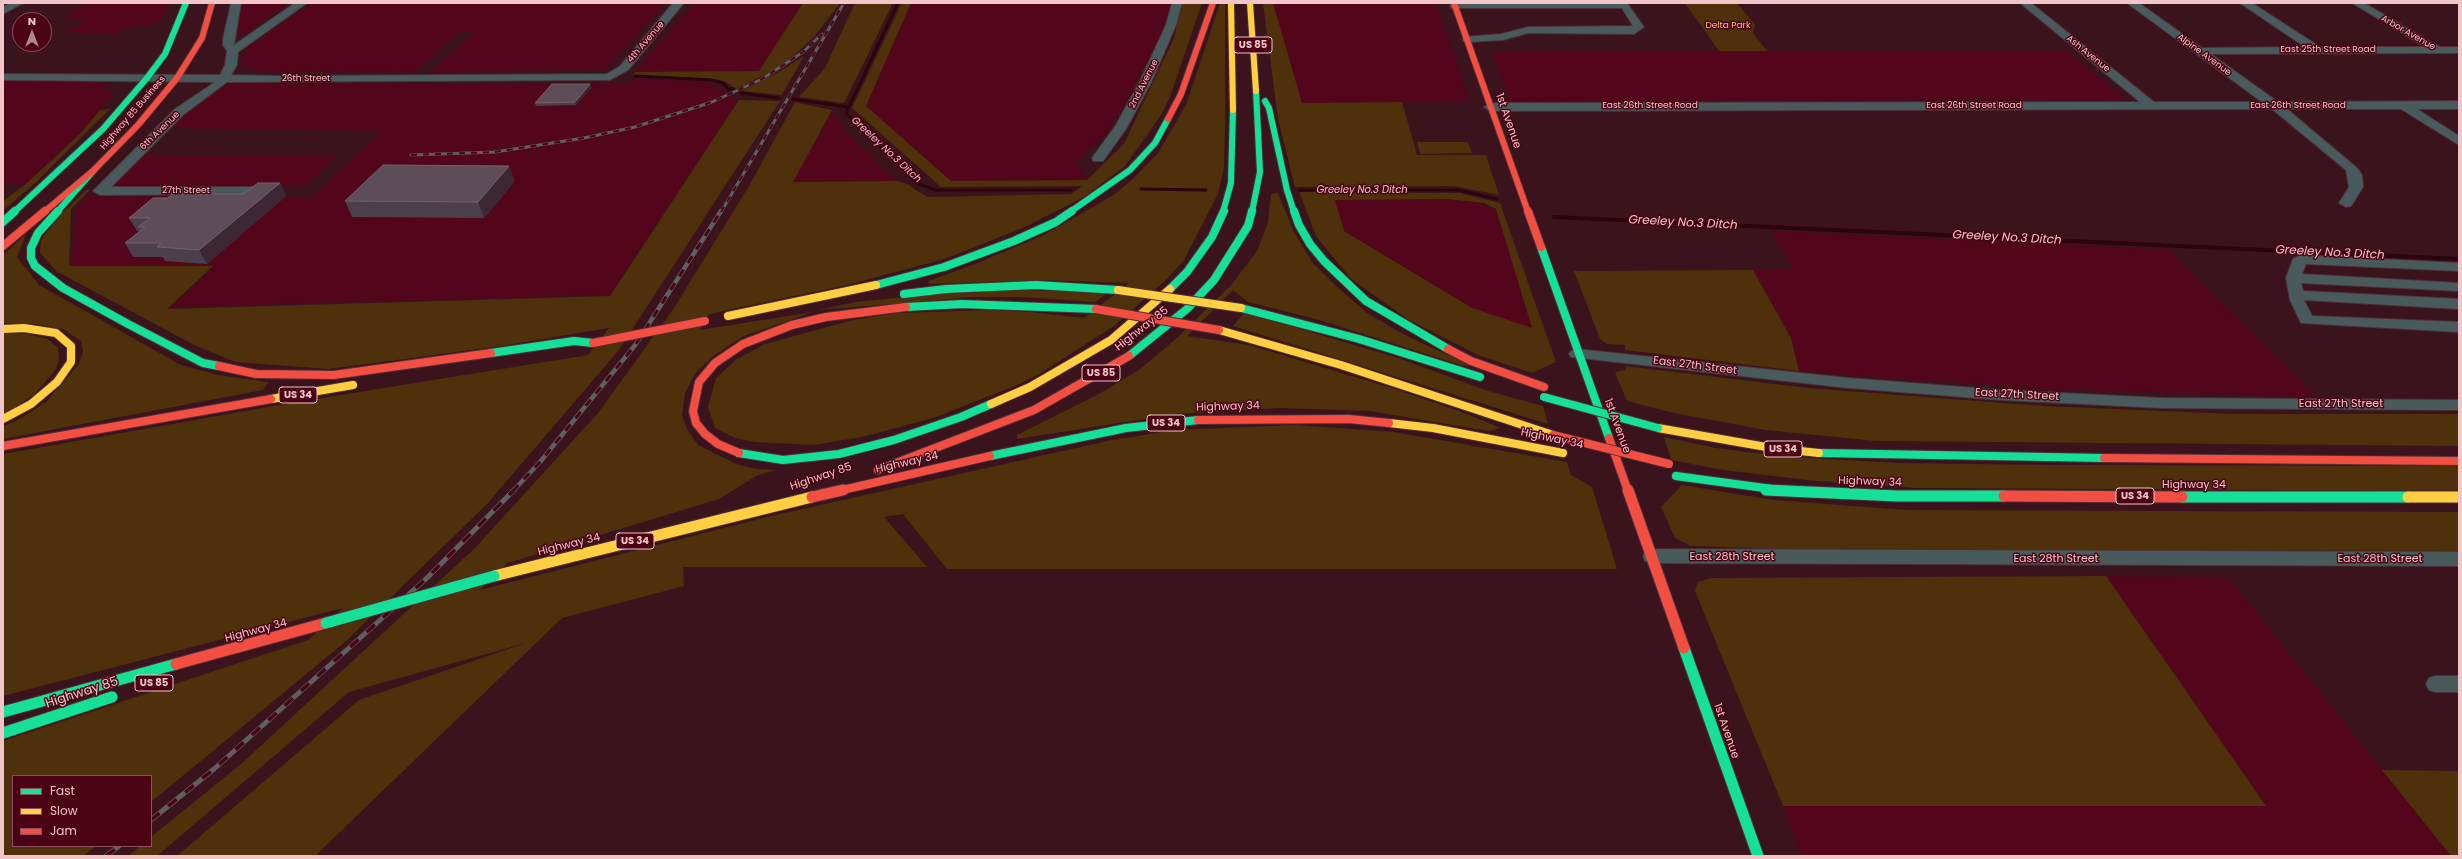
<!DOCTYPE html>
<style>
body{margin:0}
#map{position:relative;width:2462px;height:859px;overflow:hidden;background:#3a131d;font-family:Poppins,sans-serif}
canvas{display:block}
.frame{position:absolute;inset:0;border:4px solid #f2c5c8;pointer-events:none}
.legend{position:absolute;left:12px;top:775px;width:140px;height:72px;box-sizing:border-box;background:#4b0215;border:1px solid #8e505d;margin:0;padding:5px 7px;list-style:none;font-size:12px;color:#f2c5c8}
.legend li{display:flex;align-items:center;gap:8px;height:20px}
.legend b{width:20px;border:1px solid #8e505d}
.north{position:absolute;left:12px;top:12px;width:40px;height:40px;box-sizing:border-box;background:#4b0215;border:1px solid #8e505d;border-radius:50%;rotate:0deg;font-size:11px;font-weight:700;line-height:16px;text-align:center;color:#f2c5c8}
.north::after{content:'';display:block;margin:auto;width:14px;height:18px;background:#b2878c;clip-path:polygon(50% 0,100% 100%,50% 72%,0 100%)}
</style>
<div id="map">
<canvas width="2462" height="859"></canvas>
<div class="frame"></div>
<ul class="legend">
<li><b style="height:5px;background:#16e098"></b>Fast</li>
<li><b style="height:5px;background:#ffcf43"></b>Slow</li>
<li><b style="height:5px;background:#f24e42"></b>Jam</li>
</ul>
<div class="north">N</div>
</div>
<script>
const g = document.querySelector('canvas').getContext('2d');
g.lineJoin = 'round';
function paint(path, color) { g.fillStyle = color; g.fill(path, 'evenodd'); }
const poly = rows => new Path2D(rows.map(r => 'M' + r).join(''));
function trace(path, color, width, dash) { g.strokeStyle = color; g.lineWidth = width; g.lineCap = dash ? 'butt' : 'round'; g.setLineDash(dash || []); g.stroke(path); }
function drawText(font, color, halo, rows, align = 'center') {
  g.font = font + ' Poppins,sans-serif'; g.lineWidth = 3; g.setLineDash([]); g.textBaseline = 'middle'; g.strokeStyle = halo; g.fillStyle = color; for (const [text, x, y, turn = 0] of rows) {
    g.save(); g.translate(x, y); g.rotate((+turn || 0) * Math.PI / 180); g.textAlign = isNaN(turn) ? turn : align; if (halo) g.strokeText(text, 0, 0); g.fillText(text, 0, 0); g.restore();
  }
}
paint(poly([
 [87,3,170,3,158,24,126,28,116,34,65,32,89,19,61,18],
 [242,3,288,3,244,34,233,34],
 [312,3,665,3,605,70,432,71,475,32,460,32,415,72,258,71,240,67,247,48],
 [694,3,803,3,759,71,635,72],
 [911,3,1171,3,1160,38,1108,132,1076,161,1087,180,951,181,866,106],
 [1273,3,1436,3,1471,102,1302,103],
 [1491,51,2067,51,2126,100,1510,101],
 [634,78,708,82,738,101,609,295,171,307,216,265,71,265,76,209,86,196,312,197,382,131,166,128,227,84,630,83],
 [95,81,112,85,103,89,114,93,82,131,27,183,3,183,3,82],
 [832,110,848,134,897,181,792,182],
 [338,155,304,186,131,187,116,185,115,180,138,156],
 [1447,199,1484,203,1496,209,1532,328,1472,308,1344,231,1335,200],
 [1771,231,2168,250,2317,397,2049,389,1799,371,1791,338,1753,270,1794,270],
 [2106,576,2228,577,2451,856,1801,856,1783,806,2266,806]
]), '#53061b');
paint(poly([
 [803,3,840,3,814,37,793,56,770,72,736,89,726,82,715,79,633,75,635,72,759,71],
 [855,3,893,3,844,103,799,97,825,68],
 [902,3,911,3,866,106,951,181,1087,180,1124,144,1174,38,1182,3,1202,3,1170,97,1161,115,1125,166,1084,197,1025,227,945,259,847,285,709,314,700,330,813,312,744,336,713,356,695,374,685,393,682,415,687,429,698,445,736,464,756,469,777,470,758,475,719,499,508,563,480,590,771,516,1112,440,1176,430,1295,425,1394,432,1567,462,1571,475,1592,487,1617,569,947,569,903,514,884,517,927,567,683,567,684,586,562,618,315,856,177,856,359,700,526,643,349,692,157,856,128,856,140,846,151,846,151,837,241,764,475,548,598,413,674,308,749,186,795,102,832,110,793,182,897,181,907,184,927,197,1071,194,1082,186,941,187,852,108],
 [1220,3,1225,3,1225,127,1224,168,1218,194,1184,260,1168,278,1114,326,1039,374,1015,386,933,418,862,437,814,445,755,442,735,438,715,428,708,407,716,378,737,359,765,344,853,320,897,313,989,310,1030,312,1084,318,1129,283,1040,280,929,284,928,281,975,264,1044,235,1115,194,1134,178,1158,153,1186,105],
 [1263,3,1273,3,1302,103,1402,102,1417,155,1486,155,1499,195,1453,186,1295,187,1278,119],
 [1685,3,1737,3,1755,25,1753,33,1767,51,1719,51],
 [804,56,782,95,742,91,779,72],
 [739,100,780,101,619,350,487,504,344,643,151,802,151,776,13,776,13,846,96,846,83,856,3,856,3,741,308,640,343,608,3,696,3,454,273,406,588,355,609,328,501,346,329,369,235,362,194,345,56,271,40,253,41,240,60,215,86,190,90,190,71,209,69,266,213,266,167,309,610,296],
 [110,109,36,182,3,211,3,201,27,183,80,134,100,110],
 [1417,142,1468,142,1472,153,1420,154],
 [1299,192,1460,193,1500,203,1556,362,1532,373,1478,355,1409,320,1351,279,1316,236],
 [1447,199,1484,203,1496,209,1532,328,1472,308,1344,231,1335,200],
 [1278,193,1293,230,1312,262,1336,286,1367,313,1401,333,1471,366,1464,366,1316,319,1248,302,1233,290,1187,336,1249,345,1398,390,1467,414,1501,428,1488,431,1369,411,1279,408,1177,414,1017,439,1017,435,1097,395,1139,370,1178,337,1232,284,1257,251,1268,222,1271,194],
 [26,234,17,257,39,285,181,365,218,375,269,382,263,390,3,439,3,426,20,419,47,401,79,364,83,351,81,341,63,329,29,323,3,323,3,255],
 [1753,270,1791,338,1799,371,1625,350,1625,345,1607,344,1600,339,1574,271],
 [1026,290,1108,293,1095,302,1021,297,973,297,818,310,856,302,925,295],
 [1243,314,1287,325,1398,358,1488,391,1543,406,1548,424,1233,326],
 [3,333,28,334,48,339,58,348,59,361,55,370,35,394,3,415],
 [1625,366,1808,388,2043,406,2236,414,2459,414,2459,446,1876,441,1765,430,1669,412,1627,401,1615,373,1618,371,1626,370],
 [1664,437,1716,448,1790,457,1898,463,2046,465,2459,466,2459,491,1915,488,1816,481,1723,470,1671,460],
 [1682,485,1773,500,1907,510,2459,512,2459,551,1785,549,1691,546,1675,538,1661,507],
 [2106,576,2266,806,1783,806,1695,591,1698,582,1711,578],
 [2382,770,2459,771,2459,856,2451,856]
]), '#4e300b');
trace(poly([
 [898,3,846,113,917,183,935,190,1071,190],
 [635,76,712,80,723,83,728,89,734,89],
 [741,93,778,98],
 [793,99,848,107],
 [1141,189,1206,190],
 [1299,190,1458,190,1497,199]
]), '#2b040d', 3);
trace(poly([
 [1554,217,2459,259]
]), '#2b040d', 4);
const street = poly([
 [10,3,23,3,3,14,3,7,10,3],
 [231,3,241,3,234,45,295,3,307,3,238,52,237,65,231,75,283,76,607,74,620,66,673,3,684,3,628,70,610,80,227,82,183,115,111,187,276,187,278,190,271,194,100,195,93,191,175,109,215,82,3,80,3,74,220,75,225,65,227,51,223,45,223,39,231,3],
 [1172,3,1182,3,1176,25,1152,81,1126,129,1103,161,1093,161,1092,158,1116,125,1140,81,1166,25,1172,3],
 [1455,3,1627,3,1644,27,1634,34,1528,33,1503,40,1467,42,1463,41,1463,37,1501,34,1528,27,1633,26,1622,8,1451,8,1450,6,1455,3],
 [2020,3,2031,3,2154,102,2262,102,2127,3,2139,3,2202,48,2305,47,2240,3,2252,3,2320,47,2425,47,2352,3,2364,3,2440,47,2459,47,2459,53,2211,54,2278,102,2459,101,2459,109,2417,109,2459,136,2459,145,2401,109,2287,109,2357,168,2362,175,2363,187,2351,206,2346,207,2339,203,2349,187,2346,170,2272,109,1490,111,1484,107,1490,103,2140,102,2020,3],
 [2300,255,2459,263,2459,271,2306,264,2302,274,2459,283,2459,291,2301,283,2303,291,2459,299,2459,309,2304,300,2312,316,2459,322,2459,332,2301,323,2290,300,2286,278,2293,259,2300,255],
 [1577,349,1848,378,2002,390,2162,398,2459,400,2459,410,2162,408,2002,400,1848,388,1571,357,1569,354,1571,351,1577,349],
 [1652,549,2459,552,2459,566,1652,563,1645,561,1643,556,1645,551,1652,549],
 [2436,676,2459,676,2459,692,2436,692,2429,690,2426,684,2429,678,2436,676]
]);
const fastFar2 = poly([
 [1265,101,1269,108,1287,190,1294,212],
 [14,212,103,129,147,78,165,54,186,3],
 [57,212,94,170],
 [1070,212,1130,170,1155,143,1168,119],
 [1223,212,1231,183,1233,110],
 [1252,212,1260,172,1256,91]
]);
const fastFar1 = poly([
 [58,211,38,233,31,248,31,258,35,266,63,288,128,324,203,363,219,366],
 [1294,211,1299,225,1310,244,1324,261,1366,301,1448,349],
 [3,222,15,211],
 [1541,247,1609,438],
 [876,285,944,267,1014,241,1056,222,1072,211],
 [1170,289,1187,272,1212,237,1224,211],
 [904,294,946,289,1036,285,1118,290],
 [906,307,962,304,1096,309],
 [1241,308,1359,339,1480,377],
 [491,353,574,341,593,343],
 [1129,356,1187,309,1214,280,1248,226,1252,211],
 [739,453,783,460,839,454,894,440,961,417,991,404],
 [1819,453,2104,458],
 [990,456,1126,428,1198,420],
 [1676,476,1787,491]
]);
const fast = poly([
 [1766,490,1897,496,2004,496],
 [2182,497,2408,497],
 [1684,648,1758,856],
 [3,712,176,664],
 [3,733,112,697]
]);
const slowFar2 = poly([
 [1231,3,1233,110],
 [1250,3,1256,91]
]);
const slowFar1 = poly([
 [728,316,876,285],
 [3,329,24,328,56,333,71,346,71,362,57,382,31,404,3,419],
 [1219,330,1341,365,1553,435],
 [271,399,353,385],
 [991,404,1030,387,1111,340,1170,289],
 [1389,423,1433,428,1563,453],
 [1658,428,1772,448,1819,453]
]);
const slow = poly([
 [2408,497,2459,497],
 [494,576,812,497]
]);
const jamFar2 = poly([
 [1454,3,1528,212],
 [1168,119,1181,94,1213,3],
 [44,212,94,170,138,125,177,78,202,38,212,3]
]);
const jamFar1 = poly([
 [1528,211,1541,247],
 [3,246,45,211],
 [1448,349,1471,361,1544,387],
 [219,366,256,374,334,375,491,353],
 [1198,420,1349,419,1389,423],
 [1609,438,1628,491],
 [3,446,271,399],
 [739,453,718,444,705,434,696,423,693,411,699,382,715,363,743,344,792,325,826,317,906,307],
 [2104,458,2459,461],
 [878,470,1034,410,1129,356],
 [838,491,990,456]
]);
const jam = poly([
 [1628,490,1684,648],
 [2004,496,2182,497],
 [812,497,843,490],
 [176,664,326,623]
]);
trace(street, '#502f37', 2);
trace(fastFar2, '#502f37', 8);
trace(fastFar1, '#502f37', 10);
trace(fast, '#502f37', 13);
trace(slowFar2, '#502f37', 8);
trace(slowFar1, '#502f37', 10);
trace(slow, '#502f37', 13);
trace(jamFar2, '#502f37', 8);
trace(jamFar1, '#502f37', 10);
trace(jam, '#502f37', 13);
paint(street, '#495a5c');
trace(fastFar2, '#16e098', 6);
trace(fastFar1, '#16e098', 8);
trace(fast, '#16e098', 11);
trace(slowFar2, '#ffcf43', 6);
trace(slowFar1, '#ffcf43', 8);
trace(slow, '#ffcf43', 11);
trace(jamFar2, '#f24e42', 6);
trace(jamFar1, '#f24e42', 8);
trace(jam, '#f24e42', 11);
const railFar2 = poly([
 [411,155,495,152,584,138,635,127,712,102,762,79,803,52,822,34],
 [721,212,844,3]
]);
const railFar1 = poly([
 [513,491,540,462,636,344,721,211]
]);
const rail = poly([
 [151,820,214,769,428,577,514,490],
 [106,856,119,846]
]);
trace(railFar2, '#5d5f61', 3);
trace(railFar1, '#5d5f61', 4.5);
trace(rail, '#5d5f61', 5);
trace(railFar2, '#4b0215', 2, [6]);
trace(railFar1, '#4b0215', 3, [8]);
trace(rail, '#4b0215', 3.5, [11]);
const fastBridgeFar1 = poly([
 [1544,397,1658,428]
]);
const fastBridge = poly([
 [326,623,494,576]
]);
const slowBridge = poly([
 [1118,290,1241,308]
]);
const jamBridge = poly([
 [1096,309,1219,330],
 [593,343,705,321],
 [1553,435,1669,464]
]);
trace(fastBridgeFar1, '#502f37', 10, []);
trace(fastBridge, '#502f37', 13, []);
trace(slowBridge, '#502f37', 10, []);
trace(jamBridge, '#502f37', 10, []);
trace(fastBridgeFar1, '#16e098', 8);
trace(fastBridge, '#16e098', 11);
trace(slowBridge, '#ffcf43', 8);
trace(jamBridge, '#f24e42', 8);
paint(poly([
 [590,84,591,88,576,105,536,106,535,103],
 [515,181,484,218,352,217,345,201],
 [280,183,286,196,207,264,165,261,163,257,133,257,125,243,140,231,137,231,129,218,167,198,243,194]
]), '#4b3f4b');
paint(poly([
 [590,84,591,88,576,105,575,102],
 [509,166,515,181,484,218,478,202],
 [280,183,286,196,207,264,199,250]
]), '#3c2733');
const building = poly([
 [552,84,590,84,575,102,535,103,552,84],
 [383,165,509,166,478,202,345,201,383,165],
 [258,183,280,183,199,250,157,247,161,243,125,243,145,227,138,227,150,218,129,218,153,198,167,198,173,194,243,194,258,183]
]);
paint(building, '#5d4d59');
trace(building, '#74606a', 1);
drawText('9px', '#f8c277', '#4b0215', [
 ["Delta Park",1728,26]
]);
drawText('9px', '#f2c5c8', '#4b0215', [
 ["Arbor Avenue",2408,33,30],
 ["4th Avenue",646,42,-49],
 ["East 25th Street Road",2328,50],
 ["Ash Avenue",2088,54,39],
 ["Alpine Avenue",2204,55,36],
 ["26th Street",306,79],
 ["2nd Avenue",1144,84,-63],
 ["East 26th Street Road",1650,106],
 ["East 26th Street Road",1974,106],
 ["East 26th Street Road",2298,106],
 ["Highway 85 Business",133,113,-49],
 ["6th Avenue",160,131,-44],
 ["27th Street",186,191]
]);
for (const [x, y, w] of [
 [1253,45,38],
 [1101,373,38],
 [298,395,38],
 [1166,423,38],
 [1783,449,38],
 [2135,496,38],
 [635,541,38],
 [154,683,38]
]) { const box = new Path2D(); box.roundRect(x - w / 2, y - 8, w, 16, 3); g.fillStyle = '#4b0215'; g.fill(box); trace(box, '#f2c5c8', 1); }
drawText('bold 10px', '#f2c5c8', null, [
 ["US 85",1253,45],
 ["US 85",1101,373],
 ["US 34",298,395],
 ["US 34",1166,423],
 ["US 34",1783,449],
 ["US 34",2135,496],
 ["US 34",635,541],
 ["US 85",154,683]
]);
drawText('italic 10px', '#f4c3c7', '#4b0215', [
 ["Greeley No.3 Ditch",886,150,43],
 ["Greeley No.3 Ditch",1362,190]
]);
drawText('11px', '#f2c5c8', '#4b0215', [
 ["1st Avenue",1508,121,71],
 ["Highway 85",1142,329,-38],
 ["East 27th Street",1695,366,7],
 ["East 27th Street",2017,395,3],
 ["East 27th Street",2341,404],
 ["Highway 34",1228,407,-2],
 ["1st Avenue",1617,426,70],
 ["Highway 34",1552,439,12],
 ["Highway 34",907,463,-13],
 ["Highway 85",821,477,-19],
 ["Highway 34",1870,482,2],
 ["Highway 34",2194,485],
 ["Highway 34",569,545,-14],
 ["East 28th Street",1732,557],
 ["East 28th Street",2056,559],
 ["East 28th Street",2380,559],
 ["Highway 34",256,631,-15],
 ["1st Avenue",1726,731,71]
]);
drawText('italic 12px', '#f4c3c7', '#4b0215', [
 ["Greeley No.3 Ditch",1683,223,3],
 ["Greeley No.3 Ditch",2007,238,3],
 ["Greeley No.3 Ditch",2330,253,3]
]);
drawText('13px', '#f2c5c8', '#4b0215', [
 ["Highway 85",82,693,-18]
]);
</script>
